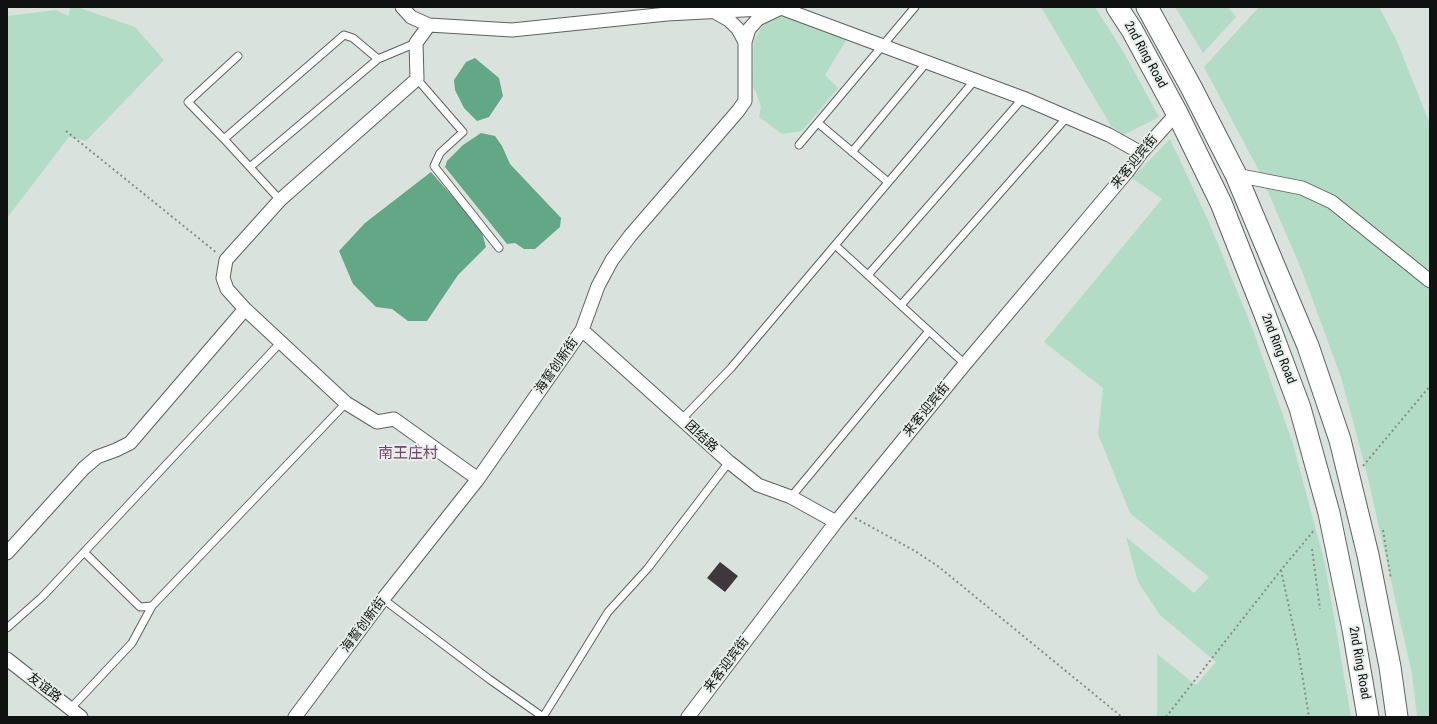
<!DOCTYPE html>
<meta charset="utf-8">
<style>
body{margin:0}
#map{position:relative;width:1437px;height:724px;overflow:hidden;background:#dae2de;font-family:"Roboto Condensed",sans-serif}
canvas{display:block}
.frame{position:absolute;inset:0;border:8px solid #0f1210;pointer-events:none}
</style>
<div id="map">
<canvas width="1437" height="724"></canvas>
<div class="frame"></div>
</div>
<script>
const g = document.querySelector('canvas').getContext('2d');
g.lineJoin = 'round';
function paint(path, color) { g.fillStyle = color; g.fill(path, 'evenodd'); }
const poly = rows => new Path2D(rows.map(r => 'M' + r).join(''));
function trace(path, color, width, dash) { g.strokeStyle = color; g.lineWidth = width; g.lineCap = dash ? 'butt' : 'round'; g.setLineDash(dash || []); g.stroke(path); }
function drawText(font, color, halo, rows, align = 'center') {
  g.font = font + ' "Roboto Condensed","Noto Sans SC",sans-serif'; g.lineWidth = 4; g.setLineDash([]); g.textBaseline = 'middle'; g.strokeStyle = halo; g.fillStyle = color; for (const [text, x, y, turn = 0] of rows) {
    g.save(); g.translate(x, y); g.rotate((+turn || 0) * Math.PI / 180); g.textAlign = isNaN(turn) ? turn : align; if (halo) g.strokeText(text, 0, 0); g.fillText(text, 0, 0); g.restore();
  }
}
paint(poly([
 [70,7,77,7,135,27,164,60,86,141,69,137,7,218,7,16,56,10,69,16],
 [1041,7,1095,7,1123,51,1159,117,1124,135,1111,126],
 [1175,7,1228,7,1236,17,1203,53],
 [1259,7,1379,7,1396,39,1430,124,1430,717,1417,717,1412,674,1367,474,1341,377,1302,271,1259,171,1204,67],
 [780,16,789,17,847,39,825,75,838,88,802,131,782,134,759,117,761,106,753,86,754,40,765,22],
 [1170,139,1208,220,1253,330,1293,444,1325,564,1351,717,1157,717,1157,654,1196,685,1216,662,1160,615,1138,582,1126,537,1194,593,1209,577,1130,513,1098,434,1103,388,1044,342,1162,199,1132,178]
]), '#b3dcc6');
paint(poly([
 [475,58,499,78,503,96,489,117,477,121,464,108,455,90,454,80,466,62],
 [481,133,495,136,502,146,510,164,561,218,560,227,535,249,524,249,515,243,507,244,445,167,447,161,463,145],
 [431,172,481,229,486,247,458,275,427,321,408,321,392,309,376,307,353,284,339,251,365,223]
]), '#62a786');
paint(poly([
 [720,562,738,576,725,592,707,578]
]), '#3e383c');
const lane = poly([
 [238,56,188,102,224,139,280,200],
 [417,79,463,132,440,153,434,166,499,248],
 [818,123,888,182],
 [224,139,344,35,353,38,378,59],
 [799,145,915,7],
 [852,152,927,62],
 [250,167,378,59,416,43],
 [835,245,965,364],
 [868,275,1023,98],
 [901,305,1068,116],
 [682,419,731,368,974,81],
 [791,497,929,331],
 [84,552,140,607,152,606],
 [383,599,489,679,543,717],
 [7,628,42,597,281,342],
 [71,708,132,643,152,606,346,403],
 [543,717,608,612,648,568,729,462]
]);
const street = poly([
 [402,7,411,17,429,25,512,30,667,14,781,8,1023,98,1109,135,1141,153],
 [713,11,729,20,738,29,745,42],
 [429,25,416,43,417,79,280,200,226,260,223,278,227,289,245,309,346,403,377,422,394,419,478,479],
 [1236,175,1302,188,1332,202,1430,281],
 [582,330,729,462,758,485,791,497,836,522],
 [7,553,84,468,97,457,116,450,130,443,245,309],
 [7,659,81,717],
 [295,717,383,599,478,479,582,330,598,286,612,260,630,236,738,111,745,101,745,42,749,29,758,19,781,8],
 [688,717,836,522,965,364,1127,172,1141,153,1177,113]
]);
const primary = poly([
 [1117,7,1132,30,1177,113,1221,203,1264,312,1300,408,1329,513,1353,629,1368,717],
 [1147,7,1191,87,1236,175,1308,346,1340,440,1368,555,1390,667,1397,717]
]);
trace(lane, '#5c635f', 9);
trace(street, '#5c635f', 15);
trace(primary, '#5c635f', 23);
trace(poly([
 [66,131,217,253],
 [1363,466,1430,386],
 [855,518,915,551,939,567,1122,717],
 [1383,530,1391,579],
 [1312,549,1320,609],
 [1281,570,1298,649,1309,717],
 [1166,717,1281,570,1315,529]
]), '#878d8a', 2, [2, 3]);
trace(lane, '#fff', 7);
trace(street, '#fff', 13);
trace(primary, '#fff', 21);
drawText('13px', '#0f1210', '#e7efeb', [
 ["2nd Ring Road",1145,55,61],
 ["来客迎宾街",1135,162,-51],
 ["2nd Ring Road",1278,349,69],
 ["海誓创新街",557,366,-55],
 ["来客迎宾街",927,410,-51],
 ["团结路",701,437,43],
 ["海誓创新街",364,625,-53],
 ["2nd Ring Road",1359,663,80],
 ["来客迎宾街",727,665,-53],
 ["友谊路",44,688,38]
]);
drawText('15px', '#7b3f68', '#e7efeb', [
 ["南王庄村",408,454]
]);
</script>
